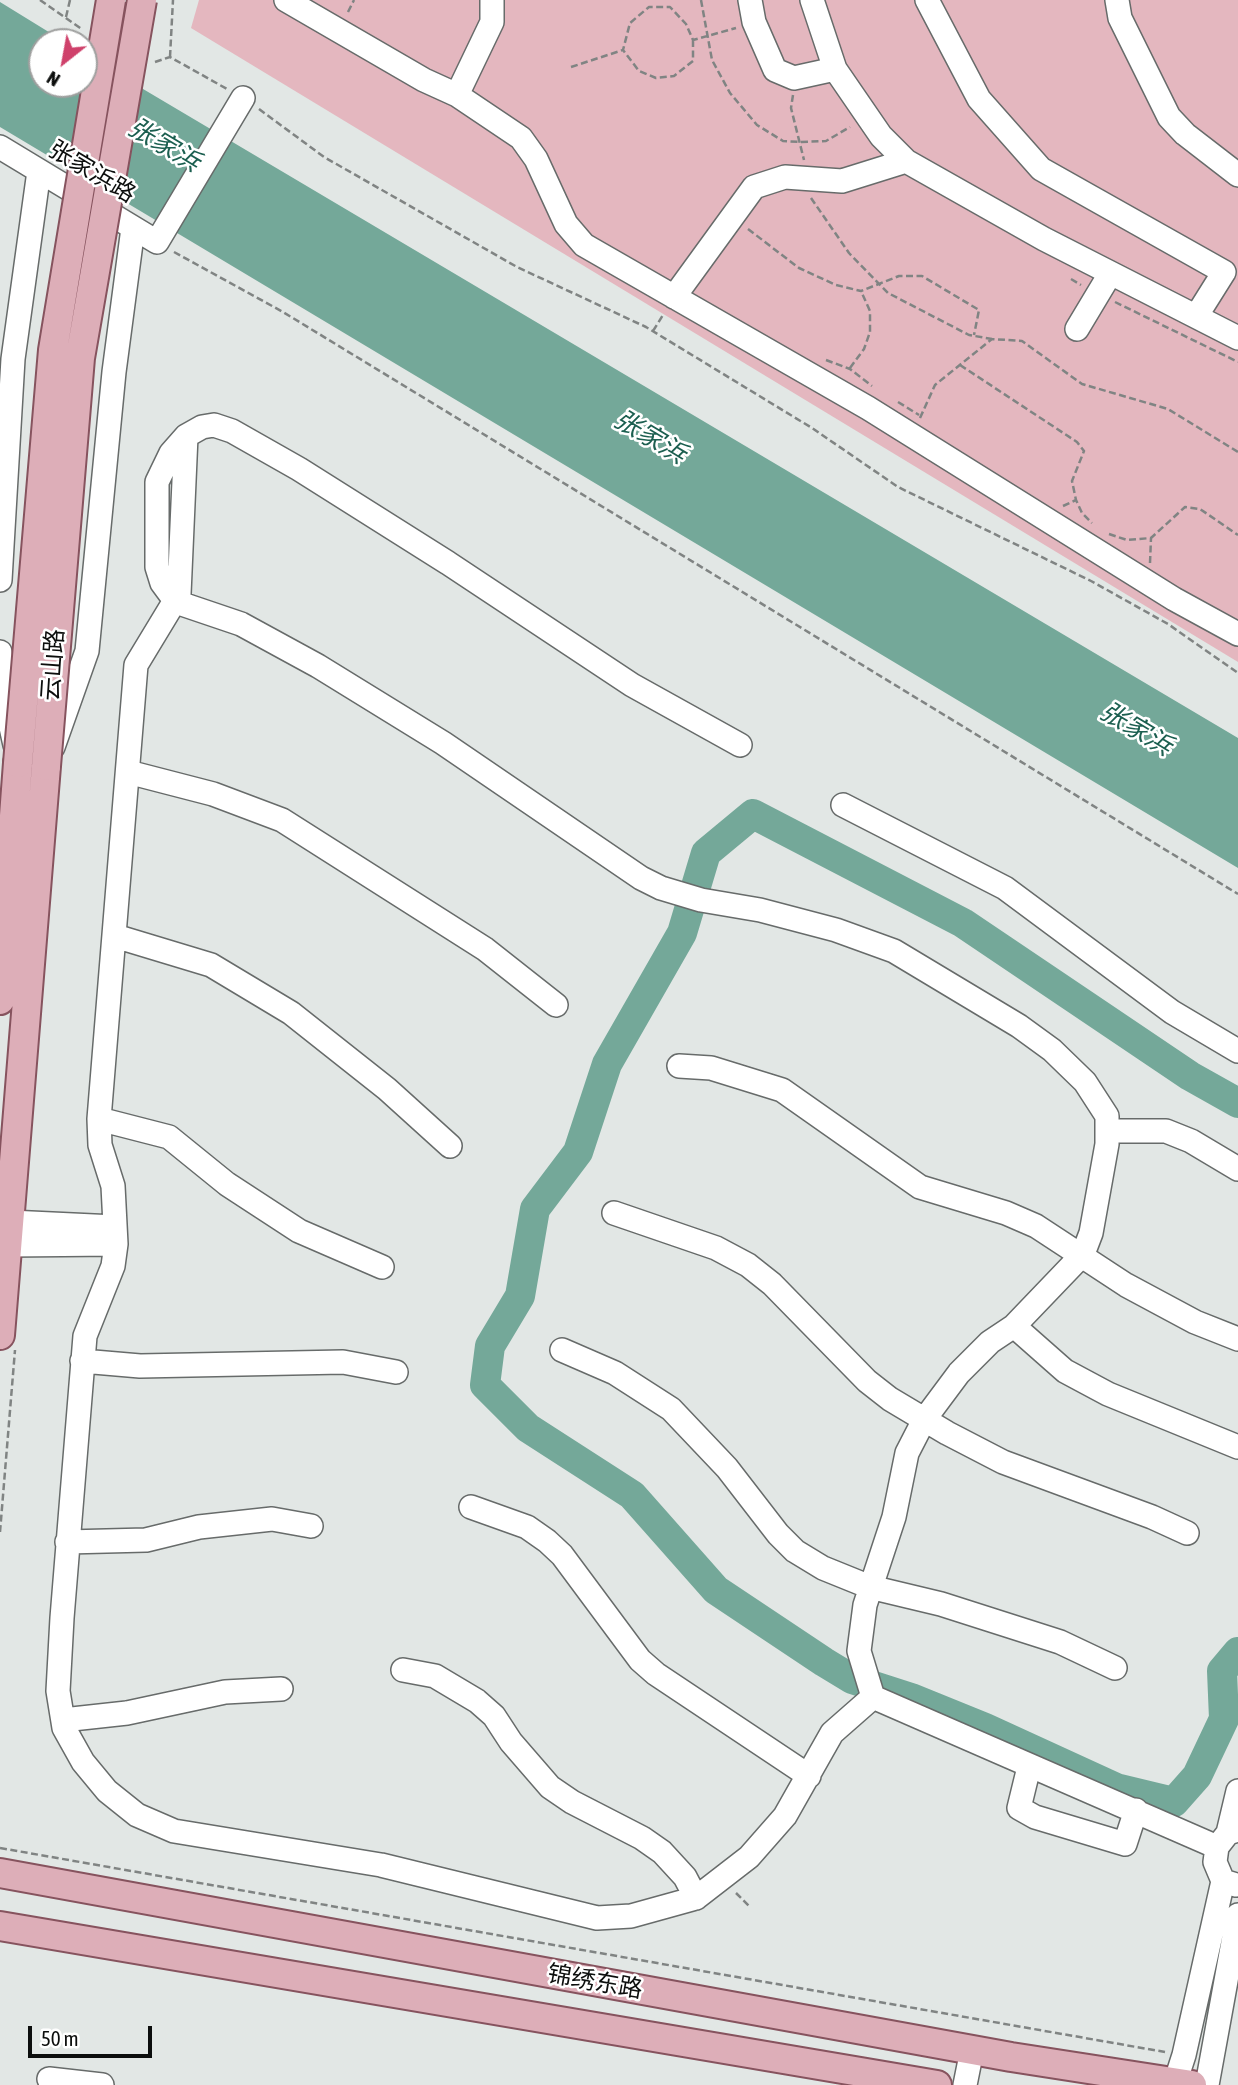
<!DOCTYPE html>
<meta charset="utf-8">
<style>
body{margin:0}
#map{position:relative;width:1238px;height:2085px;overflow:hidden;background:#e2e7e5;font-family:"Asap Condensed",sans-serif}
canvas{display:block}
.north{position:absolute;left:28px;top:28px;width:70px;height:70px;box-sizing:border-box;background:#fff;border:2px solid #9e9f9e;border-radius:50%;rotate:211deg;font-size:19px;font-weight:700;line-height:28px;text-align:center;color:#0c0e0d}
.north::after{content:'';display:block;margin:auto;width:24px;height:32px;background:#cf416b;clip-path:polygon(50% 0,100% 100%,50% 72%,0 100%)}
.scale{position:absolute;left:28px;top:2026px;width:124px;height:32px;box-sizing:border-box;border:4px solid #0c0e0d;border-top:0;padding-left:9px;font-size:21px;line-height:24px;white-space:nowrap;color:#0c0e0d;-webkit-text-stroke:5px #fff;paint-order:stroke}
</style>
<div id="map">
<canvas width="1238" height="2085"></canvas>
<div class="north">N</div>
<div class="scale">50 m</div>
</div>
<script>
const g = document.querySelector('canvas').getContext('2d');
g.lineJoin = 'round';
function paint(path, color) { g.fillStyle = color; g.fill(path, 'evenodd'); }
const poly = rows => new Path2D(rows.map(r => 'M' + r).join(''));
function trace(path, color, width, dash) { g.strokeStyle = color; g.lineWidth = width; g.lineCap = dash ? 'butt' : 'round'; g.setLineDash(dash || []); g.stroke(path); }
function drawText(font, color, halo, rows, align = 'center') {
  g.font = font + ' "Asap Condensed","Noto Sans SC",sans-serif'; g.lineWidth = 5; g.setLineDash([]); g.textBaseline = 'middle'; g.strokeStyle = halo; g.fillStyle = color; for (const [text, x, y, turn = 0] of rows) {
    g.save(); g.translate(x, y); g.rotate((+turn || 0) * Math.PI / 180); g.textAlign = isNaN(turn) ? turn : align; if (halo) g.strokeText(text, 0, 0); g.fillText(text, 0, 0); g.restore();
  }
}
paint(poly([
 [199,0,1238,0,1238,662,191,28]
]), '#e4b7bf');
paint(poly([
 [0,2,65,42,42,42,42,84,84,84,84,54,1238,738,1238,868,0,127]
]), '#74a899');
trace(poly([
 [1238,1103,1190,1076,963,923,753,814,706,853,682,933,607,1064,578,1152,535,1209,520,1296,490,1346,485,1385,528,1428,632,1495,716,1590,824,1662,852,1679,911,1698,985,1728,1116,1788,1174,1802,1197,1776,1224,1719,1222,1671,1238,1652]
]), '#74a899', 30);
const minor = poly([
 [286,0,424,80,457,95,521,138,536,159,566,224,584,245,868,408,1174,599,1238,634],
 [750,0,754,22,775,70,794,78,835,69],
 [812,0,835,69,881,136,906,161],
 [927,0,979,99,1041,169,1224,272,1197,315],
 [1117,0,1120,18,1169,117,1185,134,1238,175],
 [457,95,492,22,492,0],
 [0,147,157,242,243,98],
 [674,297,754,187,785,177,842,181,906,161,1044,239,1238,338],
 [1077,329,1110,274],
 [186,436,179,594,136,665,99,1119,100,1145,113,1186,116,1244,113,1266,85,1336,62,1618,58,1691,64,1728,83,1762,107,1791,137,1815,174,1831,381,1865,597,1918,631,1916,696,1898,749,1857,785,1816,832,1733,873,1697],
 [0,580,13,359,39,171],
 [0,652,5,700,15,745],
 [740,745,632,685,448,563,299,469,232,431,214,425,202,427,186,436,171,453,157,482,157,567,162,583,176,602,241,624,318,666,443,743,641,878,661,888,701,900,760,910,836,930,894,951,1019,1026,1052,1050,1085,1082,1107,1116,1107,1144,1091,1233,1083,1254,1014,1326,990,1342,959,1373,924,1420,907,1453,894,1517,865,1605,859,1651,873,1697,1217,1847],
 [53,747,87,651,114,372,133,228],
 [128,772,213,794,282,820,485,949,556,1005],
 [843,805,1005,888,1172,1012,1238,1051],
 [115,936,211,965,291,1013,387,1089,450,1146],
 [679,1066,711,1068,782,1090,920,1187,1006,1213,1036,1226,1126,1285,1195,1322,1238,1339],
 [99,1119,169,1137,227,1184,299,1231,382,1267],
 [1107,1131,1166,1131,1191,1141,1238,1169],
 [614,1213,716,1248,748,1265,772,1284,867,1381,890,1399,947,1433,1003,1462,1152,1517,1187,1533],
 [10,1222,115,1227],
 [8,1245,116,1244],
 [1014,1326,1065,1371,1108,1394,1238,1447],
 [562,1350,615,1373,671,1409,727,1468,778,1534,795,1551,823,1568,870,1587,941,1604,1060,1642,1115,1668],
 [82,1361,140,1366,343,1362,396,1372],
 [471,1507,527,1527,547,1541,562,1555,640,1660,656,1674,809,1776],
 [67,1542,146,1540,199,1527,272,1519,311,1526],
 [403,1670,435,1676,477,1701,494,1716,511,1742,550,1787,572,1802,642,1838,662,1852,685,1877,696,1898],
 [63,1720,127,1713,225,1692,281,1689],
 [1029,1767,1019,1808,1035,1817,1125,1844,1136,1810],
 [1228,1833,1238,1791],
 [1236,1885,1223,1881,1215,1862,1217,1847,1228,1833,1238,1830],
 [49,2079,102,2085],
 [1175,2083,1184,2055,1223,1881],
 [965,2085,972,2050],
 [1207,2085,1238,1915]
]);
const major = poly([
 [0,1000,18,763],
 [0,1335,46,766],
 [0,1873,1011,2057,1192,2085],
 [0,1926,937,2085]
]);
trace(minor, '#676b6a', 26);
trace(major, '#86535e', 32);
trace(poly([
 [40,0,83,30],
 [701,0,712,60,730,93,757,125,783,141,800,142,826,141,850,127],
 [348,12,354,0],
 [66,17,70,0],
 [693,40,693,61,674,76,656,78,639,71,623,50,630,23,649,7,670,7,686,24,693,40,736,28],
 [170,57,173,0],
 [155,62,170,57,227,89],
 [571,67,623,50],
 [793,95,791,108,804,160],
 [259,109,324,157,517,267,646,327,812,428,898,487,1091,581,1168,624,1238,673],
 [811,198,849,253,888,293,969,335,992,339],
 [748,229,799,268,836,285,861,291,899,276,922,276,979,310,974,335],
 [174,252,283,312,1238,894],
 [1071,279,1081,285],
 [1115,302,1238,362],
 [653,331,663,315],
 [826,360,850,369,872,386],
 [960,365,1077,442,1084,451,1072,481,1076,500,1082,513,1092,523],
 [850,368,864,349,870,332,870,311,861,291],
 [898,402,919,415],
 [920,418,935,385,992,339,1022,341,1082,384,1168,409,1238,452],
 [1063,506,1076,500],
 [1109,534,1127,540,1151,538,1185,507,1200,509,1238,535],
 [1150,563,1151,538],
 [0,1532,15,1350],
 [0,1848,1165,2052],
 [736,1893,750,1907]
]), '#808483', 2.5, [7, 3.5]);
trace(minor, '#fff', 23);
trace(major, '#ddaeb8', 28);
const majorBridge = poly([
 [18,763,53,350,111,0],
 [46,766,80,358,142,0]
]);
trace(majorBridge, '#86535e', 32, []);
trace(majorBridge, '#ddaeb8', 28);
drawText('24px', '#0c0e0d', '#fff', [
 ["张家浜路",92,172,31],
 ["云山路",53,665,-86],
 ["锦绣东路",595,1982,10]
]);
drawText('italic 26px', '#1c5f50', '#fff', [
 ["张家浜",164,145,31],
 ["张家浜",650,437,31],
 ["张家浜",1136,729,31]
]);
</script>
